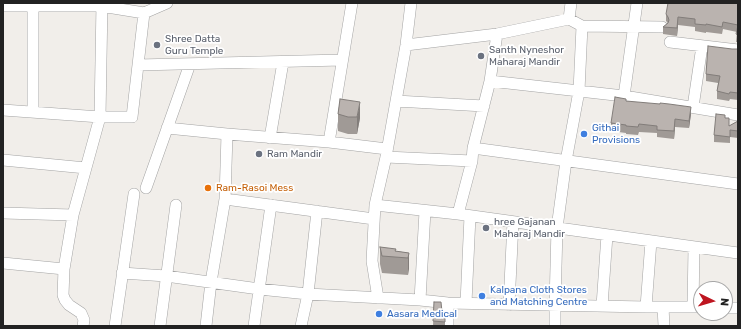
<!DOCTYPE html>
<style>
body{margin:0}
#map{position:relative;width:741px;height:329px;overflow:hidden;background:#f1eeea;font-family:Rubik,sans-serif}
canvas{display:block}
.frame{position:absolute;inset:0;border:4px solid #222;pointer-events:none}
.north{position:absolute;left:693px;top:281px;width:40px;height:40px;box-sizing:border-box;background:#fff;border:1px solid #a7a7a7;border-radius:50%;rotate:95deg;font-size:11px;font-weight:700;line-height:16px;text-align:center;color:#222}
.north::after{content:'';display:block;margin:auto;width:14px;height:18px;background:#be1520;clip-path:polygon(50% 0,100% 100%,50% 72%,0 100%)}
</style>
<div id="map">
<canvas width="741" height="329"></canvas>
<div class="frame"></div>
<div class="north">N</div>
</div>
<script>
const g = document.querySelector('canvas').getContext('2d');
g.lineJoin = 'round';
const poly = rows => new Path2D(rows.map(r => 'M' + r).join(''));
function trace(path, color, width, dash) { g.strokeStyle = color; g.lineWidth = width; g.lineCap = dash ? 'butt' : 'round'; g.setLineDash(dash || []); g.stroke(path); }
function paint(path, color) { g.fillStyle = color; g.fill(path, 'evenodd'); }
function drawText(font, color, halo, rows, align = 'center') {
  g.font = font + ' Rubik,sans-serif'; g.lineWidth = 3.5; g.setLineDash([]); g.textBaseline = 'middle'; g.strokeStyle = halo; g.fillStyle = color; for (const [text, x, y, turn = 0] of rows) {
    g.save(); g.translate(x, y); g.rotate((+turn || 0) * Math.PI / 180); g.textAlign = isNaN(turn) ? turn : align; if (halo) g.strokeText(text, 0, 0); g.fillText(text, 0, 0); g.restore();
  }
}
const minor = poly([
 [3,6,101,6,144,13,167,3],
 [33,6,33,111],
 [582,26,662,27],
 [670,42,738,50],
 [406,45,497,34,569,19],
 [138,65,342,60],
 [490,81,624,96,738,115],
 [624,96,637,3],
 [396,101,484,106],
 [693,107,702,46],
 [3,110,100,117,132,117,144,13],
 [167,128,227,134,329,142,387,149],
 [270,138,283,62],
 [329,142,352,3],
 [473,148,738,184],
 [386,157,472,161],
 [3,160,86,168],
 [146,188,190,64],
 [225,199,374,219],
 [375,205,458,214,738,253],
 [3,213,73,215],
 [458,214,472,161,473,148,490,81,497,34],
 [3,263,64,269],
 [122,273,166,276,259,289,308,294,420,300,448,303,646,307,701,307],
 [378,298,372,261,375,205,386,157,406,45,411,3],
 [420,300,425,211],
 [466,303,470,216],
 [509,305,513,222],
 [602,306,607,235],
 [646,307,651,241],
 [663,307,664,326],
 [693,307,694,247],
 [725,308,738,308],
 [83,326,84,320,81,313,69,305,65,300,63,295,64,269,73,215,100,117,102,3],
 [115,326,134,194],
 [160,326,176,205],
 [206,326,211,282,225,199,227,134],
 [254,326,271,205],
 [301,326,308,294,317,211],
 [448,326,448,303],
 [555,326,555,305,557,228,566,161,579,91,582,26,569,19,571,3]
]);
trace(minor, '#a3a3a3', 12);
trace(minor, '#fff', 11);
paint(poly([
 [738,3,738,42,736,42,737,32,723,29,722,34,706,32,706,33,695,31,695,27,678,25,677,36,663,34,663,27,668,23,666,21,666,14],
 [732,49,738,49,738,100,730,99,729,101,717,99,717,91,718,83,706,81,706,74],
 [340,99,360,118,357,134,348,134,338,131,338,114],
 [626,101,691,114,689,128,675,127,674,139,657,137,657,133,639,132,638,135,626,134,626,133,611,131,611,123],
 [725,118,729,126,738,121,738,138,730,137,730,143,714,142,714,135],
 [380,247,396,251,409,253,408,275,382,273,380,264],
 [434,302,442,312,445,316,445,326,433,326]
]), '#a09a96');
paint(poly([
 [678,17,678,25,677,36,677,28],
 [360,102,360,118,357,134,357,117],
 [691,107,691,114,689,128,689,121],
 [675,119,675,127,674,139,674,131],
 [409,253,409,269,408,275,408,258]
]), '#827d7a');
const building = poly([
 [668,3,738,3,738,35,736,34,738,25,723,22,722,27,706,24,706,25,695,24,695,19,678,17,677,28,663,27,668,23,669,20,668,17,666,14,668,3],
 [708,46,732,49,738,49,738,93,730,92,729,94,717,91,720,76,706,74,708,46],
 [615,97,626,99,626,101,660,104,660,103,669,104,691,107,689,121,675,119,674,131,657,130,657,126,639,124,638,127,626,126,626,125,611,123,615,97],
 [340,99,360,102,357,117,348,117,338,114,340,99],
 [716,114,725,115,725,118,729,118,729,126,738,121,738,131,730,130,730,137,714,135,716,114],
 [380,247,396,249,395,251,409,253,408,258,382,256,380,247],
 [434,302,441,302,442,312,445,316,445,322,433,321,434,302]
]);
paint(building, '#bab3af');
trace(building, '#827d7a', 1);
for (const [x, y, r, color] of [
 [157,45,4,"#6b7280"],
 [481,56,4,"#6b7280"],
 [584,134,4,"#3f7fe0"],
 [259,154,4,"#6b7280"],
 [208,188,4,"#e8710a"],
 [486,228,4,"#6b7280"],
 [482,296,4,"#3f7fe0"],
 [379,314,4,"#3f7fe0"]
]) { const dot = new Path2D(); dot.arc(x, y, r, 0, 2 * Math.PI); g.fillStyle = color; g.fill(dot); trace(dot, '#fff', 1.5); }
drawText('10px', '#5b616d', '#fff', [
 ["Shree Datta",165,39],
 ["Guru Temple",165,51],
 ["Santh Nyneshor",489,50],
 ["Maharaj Mandir",489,62],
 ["Ram Mandir",267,154],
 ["hree Gajanan",494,222],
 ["Maharaj Mandir",494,234]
], 'left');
drawText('10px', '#366cbe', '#fff', [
 ["Githai",592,128],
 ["Provisions",592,140],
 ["Kalpana Cloth Stores",490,290],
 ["and Matching Centre",490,302],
 ["Aasara Medical",387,314]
], 'left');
drawText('10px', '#c56008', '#fff', [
 ["Ram-Rasoi Mess",216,188]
], 'left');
</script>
